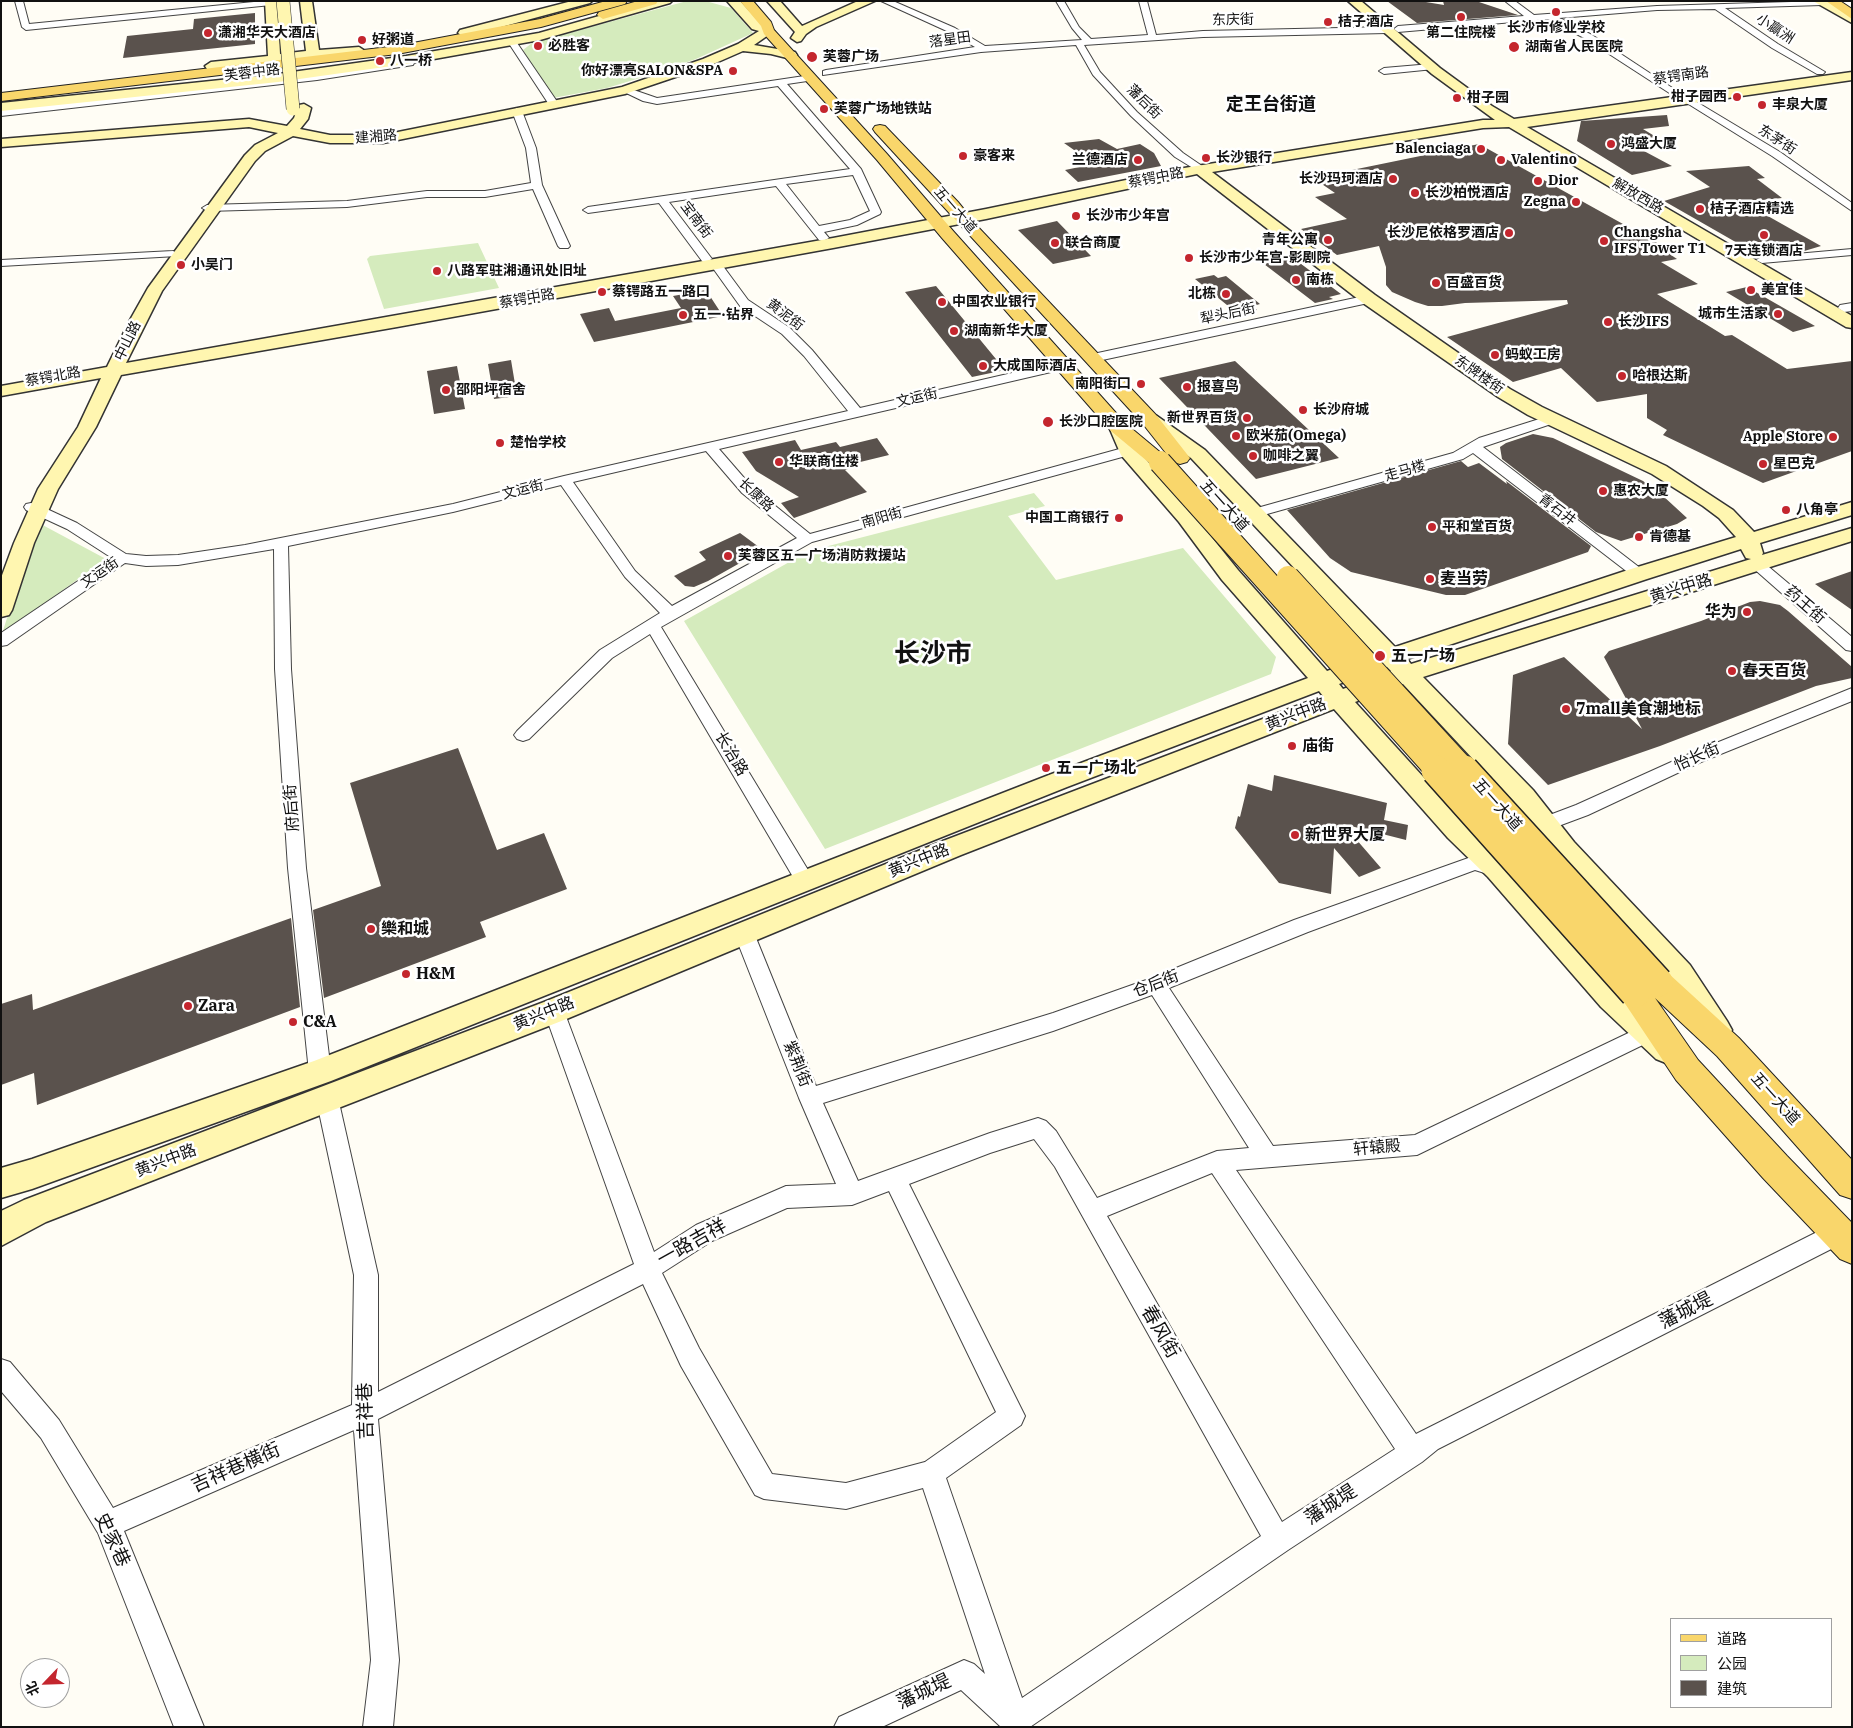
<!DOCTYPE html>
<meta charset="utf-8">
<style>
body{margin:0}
#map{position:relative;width:1853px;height:1728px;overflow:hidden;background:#fffdf5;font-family:"IBM Plex Serif","Noto Sans SC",serif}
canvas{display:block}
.frame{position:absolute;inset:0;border:2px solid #111;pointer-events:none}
.legend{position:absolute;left:1670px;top:1618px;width:162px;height:90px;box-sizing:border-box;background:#fff;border:1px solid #a0a0a0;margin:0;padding:6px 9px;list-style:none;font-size:15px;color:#111}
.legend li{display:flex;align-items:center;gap:10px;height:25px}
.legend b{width:25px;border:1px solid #a0a0a0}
.north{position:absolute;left:20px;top:1658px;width:50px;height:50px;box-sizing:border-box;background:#fff;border:1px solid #a0a0a0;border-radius:50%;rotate:246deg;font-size:14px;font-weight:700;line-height:20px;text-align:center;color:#111}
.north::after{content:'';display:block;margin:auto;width:18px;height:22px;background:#c4262e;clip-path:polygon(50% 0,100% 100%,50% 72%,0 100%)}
</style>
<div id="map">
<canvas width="1853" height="1728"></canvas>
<div class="frame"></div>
<ul class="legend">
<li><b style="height:6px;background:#f9d66b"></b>道路</li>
<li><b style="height:14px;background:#d5ebbd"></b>公园</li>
<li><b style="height:14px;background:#5a524d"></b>建筑</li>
</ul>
<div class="north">北</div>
</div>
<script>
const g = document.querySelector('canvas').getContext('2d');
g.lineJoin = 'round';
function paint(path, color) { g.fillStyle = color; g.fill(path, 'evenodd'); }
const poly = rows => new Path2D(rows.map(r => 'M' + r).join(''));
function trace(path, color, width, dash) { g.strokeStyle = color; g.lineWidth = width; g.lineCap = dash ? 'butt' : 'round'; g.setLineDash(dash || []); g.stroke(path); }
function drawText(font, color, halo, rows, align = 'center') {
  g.font = font + ' "IBM Plex Serif","Noto Sans SC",serif'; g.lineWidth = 5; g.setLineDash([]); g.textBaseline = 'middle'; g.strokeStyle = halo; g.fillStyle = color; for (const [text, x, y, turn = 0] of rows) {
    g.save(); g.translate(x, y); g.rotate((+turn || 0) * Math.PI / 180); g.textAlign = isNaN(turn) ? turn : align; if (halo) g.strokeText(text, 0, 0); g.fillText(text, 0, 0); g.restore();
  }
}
paint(poly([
 [687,1,709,2,731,8,753,33,696,59,653,74,607,88,553,98,523,50,532,43],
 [478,243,499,288,384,309,367,259,370,256],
 [1034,493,1045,506,1008,516,1056,580,1183,548,1276,657,1271,674,825,849,684,621,809,551],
 [37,522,106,559,2,634]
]), '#d5ebbd');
paint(poly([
 [1387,1,1420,1,1444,5,1443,1,1476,1,1518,15,1417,23],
 [255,13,255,44,123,58,127,36,193,29,194,19],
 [1667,115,1669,126,1643,129,1661,140,1629,143,1672,166,1632,175,1577,141,1581,121],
 [1099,139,1117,149,1140,144,1154,153,1161,166,1078,182,1065,170,1094,164,1064,143],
 [1479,144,1677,254,1671,255,1677,259,1661,262,1698,284,1657,294,1725,336,1732,335,1787,369,1852,361,1852,451,1763,483,1663,435,1667,430,1647,418,1647,394,1597,402,1561,368,1513,382,1447,337,1568,304,1567,300,1465,303,1442,306,1428,306,1415,302,1392,292,1386,285,1386,267,1379,246,1337,255,1301,229,1347,219,1315,197,1335,193,1313,178],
 [1749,166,1765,178,1757,179,1782,198,1743,202,1821,246,1801,252,1760,256,1664,201,1710,187,1686,171],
 [1057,221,1091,256,1053,264,1018,230],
 [1292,257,1321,279,1341,294,1329,297,1333,299,1315,303,1264,264],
 [1214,275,1218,278,1226,276,1260,304,1253,306,1257,310,1238,314,1195,279],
 [936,286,1005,370,972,377,905,292],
 [1747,287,1815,326,1793,332,1726,292],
 [706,290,723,316,594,342,580,314,609,308,615,321,681,308,673,296],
 [511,360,517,396,494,399,488,364],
 [1235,361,1339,458,1256,479,1159,378],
 [457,366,465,409,434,414,427,371],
 [1533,434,1553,438,1643,481,1662,495,1687,518,1677,524,1621,541,1596,532,1502,459,1500,447,1506,443],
 [877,438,889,455,852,464,854,467,845,470,867,492,794,518,781,503,799,497,756,471,742,452,795,440,801,450,836,442,840,447],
 [1461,461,1468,467,1479,463,1507,484,1506,481,1591,546,1588,552,1465,595,1446,595,1351,572,1330,558,1287,510],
 [740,533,763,550,708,581,694,587,685,586,674,576,706,560,699,552],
 [1852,571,1852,610,1815,584],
 [1760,601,1780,605,1788,611,1852,667,1852,678,1816,686,1660,746,1548,785,1508,744,1513,675,1564,657,1642,729,1604,657,1609,651,1701,621,1750,602],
 [458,748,497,850,544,833,567,889,480,922,486,937,324,998,313,910,381,886,350,783],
 [1274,775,1387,803,1384,820,1408,825,1406,840,1343,824,1381,868,1359,877,1334,848,1331,894,1279,883,1235,828,1238,816,1240,817,1248,784,1272,791],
 [291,918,300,1007,37,1105,34,1073,1,1085,1,1004,32,994,33,1010]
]), '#5a524d');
const street = poly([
 [15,1,23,1,29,24,264,1,274,1,275,3,271,5,26,30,22,27,15,1],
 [881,1,893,1,955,28,985,46,1082,40,1072,28,1056,1,1064,1,1079,27,1091,39,1148,35,1139,1,1147,1,1156,35,1203,31,1387,27,1391,30,1387,33,1203,37,1084,45,1100,72,1137,112,1183,153,1205,168,1206,170,1205,172,1201,173,1175,157,1131,116,1093,75,1076,45,981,52,823,75,823,71,826,70,975,47,949,32,881,1],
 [1505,1,1515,1,1534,15,1657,6,1825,1,1825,5,1822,5,1725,8,1778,44,1825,72,1823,74,1817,74,1772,48,1715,9,1657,10,1559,18,1592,35,1677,91,1677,95,1674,96,1586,39,1548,19,1398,32,1394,29,1398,26,1524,16,1505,1],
 [512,39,515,40,558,103,556,105,550,105,548,103,508,42,512,39],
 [410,60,414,63,413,65,317,80,1,116,1,110,317,74,410,60],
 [1431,64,1434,65,1434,69,1384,74,1379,71,1384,68,1431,64],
 [811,75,814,76,814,80,787,84,861,169,881,212,880,214,857,225,824,232,829,238,823,241,819,240,776,186,669,202,712,259,706,262,702,261,659,203,588,213,583,210,588,207,850,169,778,86,657,104,643,101,620,90,625,87,657,98,811,75],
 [853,175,870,211,850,220,819,226,786,184,853,175],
 [1685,95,1780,152,1852,203,1852,211,1772,156,1682,100,1680,98,1685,95],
 [517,108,522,111,536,148,542,185,570,246,568,248,560,248,558,246,533,189,485,197,427,197,347,207,207,211,202,208,207,205,347,201,427,191,485,191,531,183,526,148,512,111,517,108],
 [1852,249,1852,255,1762,263,1756,260,1762,257,1852,249],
 [173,251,179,254,177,256,1,266,1,260,173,251],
 [716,261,720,262,748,300,790,328,812,350,860,408,1064,361,1070,365,1064,369,719,449,752,487,810,534,1123,448,1128,447,1135,451,1133,454,812,542,661,627,808,870,818,872,820,877,818,882,811,884,796,882,650,634,612,658,529,739,523,741,517,739,514,735,517,731,600,650,660,613,625,577,561,485,453,512,288,546,291,669,306,868,331,1072,328,1079,320,1081,312,1079,309,1072,288,868,275,669,274,549,178,565,146,566,125,563,7,645,1,646,1,633,112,558,67,529,26,510,24,507,26,504,31,503,36,504,77,523,126,554,146,556,178,555,245,545,453,504,564,476,848,411,804,356,782,334,740,306,710,264,716,261],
 [706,451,742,493,797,538,672,606,635,571,573,482,706,451],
 [1369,295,1375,299,1373,302,1093,362,1087,358,1093,354,1369,295],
 [1852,303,1852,311,1844,312,1838,308,1840,305,1852,303],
 [1552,415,1559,419,1557,422,1483,447,1644,571,1647,574,1644,577,1634,577,1473,453,1463,459,1260,516,1255,517,1250,516,1248,513,1250,510,1453,453,1479,438,1552,415],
 [1758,560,1763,562,1852,637,1852,651,1846,650,1753,568,1750,565,1753,562,1758,560],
 [1852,688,1852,701,1701,762,1588,815,1545,831,1539,829,1536,824,1539,819,1576,805,1689,754,1852,688],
 [1474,856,1481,856,1504,865,1506,870,1504,875,1497,877,1475,870,1308,932,1169,988,1273,1146,1415,1135,1641,1027,1648,1024,1655,1027,1658,1033,1655,1039,1417,1155,1236,1170,1416,1434,1831,1225,1839,1222,1847,1225,1851,1233,1847,1241,1438,1449,1422,1462,1288,1550,1030,1727,1001,1727,961,1690,882,1727,834,1727,839,1717,964,1660,974,1664,985,1674,923,1488,846,1509,764,1499,755,1495,681,1366,643,1284,378,1419,399,1660,393,1727,363,1727,371,1660,354,1430,124,1531,204,1727,174,1727,98,1533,41,1438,1,1391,1,1359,10,1362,59,1420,113,1508,352,1405,354,1275,316,1098,319,1091,327,1088,335,1091,338,1098,378,1275,378,1392,634,1264,544,1011,547,1005,554,1002,561,1005,564,1011,654,1252,696,1225,786,1186,836,1184,799,1098,734,933,737,927,744,925,751,927,754,933,816,1086,1053,1013,1149,979,1294,920,1474,856],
 [1152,995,1249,1148,1217,1151,1097,1198,1056,1131,1046,1121,1038,1118,990,1133,858,1181,823,1103,1053,1031,1152,995],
 [1034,1139,1055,1167,1261,1536,1022,1698,946,1478,1021,1425,1025,1416,909,1184,990,1153,1034,1139],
 [1212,1173,1395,1449,1282,1522,1107,1216,1212,1173],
 [889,1191,996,1412,925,1462,846,1483,772,1474,699,1348,662,1273,712,1241,787,1208,852,1205,889,1191]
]);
const secondary = poly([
 [265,1,277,1,280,54,306,51,300,1,312,1,319,50,359,47,365,51,359,55,313,58,211,70,207,69,205,66,211,62,268,56,265,1],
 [572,1,592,1,590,3,464,37,458,33,460,30,572,1],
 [652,1,672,1,670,3,540,40,406,64,278,82,1,111,1,103,278,74,406,56,539,33,652,1],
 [727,1,740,1,760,23,774,31,754,45,795,52,797,55,795,58,791,59,771,54,743,51,711,65,625,94,383,143,330,143,293,136,265,151,255,161,162,291,126,363,833,238,986,209,1184,168,1483,120,1495,120,1432,74,1348,1,1361,1,1440,68,1492,106,1514,119,1852,72,1852,80,1527,127,1852,316,1852,328,1846,327,1509,127,1483,128,1212,172,1375,295,1510,389,1542,407,1666,466,1733,510,1754,532,1852,502,1852,515,1760,543,1763,553,1762,555,1852,528,1852,541,1423,677,1533,790,1574,842,1690,965,1727,1021,1732,1030,1727,1039,1717,1043,1707,1039,1670,981,1556,856,1515,804,1403,684,1355,702,1466,824,1506,863,1621,989,1676,1041,1681,1050,1676,1059,1666,1063,1656,1059,1601,1007,1488,877,1448,838,1334,709,961,855,564,1020,46,1222,1,1246,1,1211,24,1200,544,1002,943,841,1323,696,1319,691,1067,787,331,1081,32,1189,1,1198,1,1168,32,1159,314,1061,1049,775,1308,678,1222,580,1179,522,1121,455,1109,427,1111,423,1118,421,1125,423,1137,449,1193,514,1238,570,1327,671,1375,654,1191,458,1143,424,1141,420,1143,416,1150,414,1157,416,1205,450,1395,647,1631,569,1736,537,1719,518,1703,506,1652,474,1528,415,1498,397,1363,303,1197,174,986,219,833,248,397,327,121,375,96,427,58,489,34,543,12,610,9,615,1,617,1,578,14,543,38,489,78,427,101,378,1,396,1,386,107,367,130,320,148,288,245,155,255,145,278,133,249,127,1,147,1,139,249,119,287,126,294,118,299,105,304,104,311,108,308,119,300,129,330,135,383,135,622,87,703,59,738,44,759,31,752,29,727,1],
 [1741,549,1746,558,1751,559,1411,664,1407,659,1647,579,1741,549],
 [1387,667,1391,671,1343,689,1339,684,1387,667],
 [767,1,780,1,802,26,858,1,875,1,816,27,806,34,801,41,797,42,791,38,795,32,767,1],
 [1813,1,1828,1,1852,15,1852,23,1813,1]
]);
const primary = poly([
 [606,1,627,1,625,4,541,27,397,54,1,101,1,93,397,46,540,19,606,1],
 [638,1,658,1,656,4,603,19,597,15,599,12,638,1],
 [740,1,753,1,771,22,774,30,887,154,954,232,1125,423,1167,458,1170,462,1167,466,1160,468,1153,466,1111,431,942,238,877,160,764,34,761,26,740,1],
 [1826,1,1840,1,1852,9,1852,19,1826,1],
 [880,125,885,126,958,202,979,228,1157,416,1190,458,1187,462,1180,464,1173,462,1143,424,875,132,873,129,875,126,880,125],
 [1658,970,1668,973,1739,1038,1852,1160,1852,1199,1840,1195,1717,1056,1655,998,1698,1060,1787,1156,1852,1223,1852,1264,1840,1259,1763,1178,1676,1080,1624,1002,1620,993,1624,984,1635,980,1644,984,1648,973,1658,970]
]);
trace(street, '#444', 2);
trace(secondary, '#333', 3);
trace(primary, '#222', 2);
paint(street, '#fff');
paint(secondary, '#fff6b0');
paint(primary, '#f9d66b');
const secondaryBridge = poly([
 [283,1,293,109]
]);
const primaryBridgeFar1 = poly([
 [1160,462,1437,771],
 [1288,577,1466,771]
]);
const primaryBridge = poly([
 [1436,770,1635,993],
 [1464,770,1658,982]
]);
trace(secondaryBridge, '#333', 14, []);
trace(primaryBridgeFar1, '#222', 24, []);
trace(primaryBridge, '#222', 32, []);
trace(secondaryBridge, '#fff6b0', 13);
trace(primaryBridgeFar1, '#f9d66b', 22);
trace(primaryBridge, '#f9d66b', 29);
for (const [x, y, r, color] of [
 [1556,12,5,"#c4262e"],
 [1461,17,5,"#c4262e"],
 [1328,22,5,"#c4262e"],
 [208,33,5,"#c4262e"],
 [362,40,5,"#c4262e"],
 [538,46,5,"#c4262e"],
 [1514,47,6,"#c4262e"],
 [812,57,6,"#c4262e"],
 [380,61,5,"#c4262e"],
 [733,71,5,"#c4262e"],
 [1737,97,5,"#c4262e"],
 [1457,98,5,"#c4262e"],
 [1762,105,5,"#c4262e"],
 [824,109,5,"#c4262e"],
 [1611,144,5,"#c4262e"],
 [1481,149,5,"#c4262e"],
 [963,156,5,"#c4262e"],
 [1206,158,5,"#c4262e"],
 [1138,160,5,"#c4262e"],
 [1501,160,5,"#c4262e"],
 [1393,179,5,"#c4262e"],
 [1538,181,5,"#c4262e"],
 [1415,193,5,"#c4262e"],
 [1576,202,5,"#c4262e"],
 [1700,209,5,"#c4262e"],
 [1076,216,5,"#c4262e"],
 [1509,233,5,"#c4262e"],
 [1764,235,5,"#c4262e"],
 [1328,240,5,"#c4262e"],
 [1604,241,5,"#c4262e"],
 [1055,243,5,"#c4262e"],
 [1189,258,5,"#c4262e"],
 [181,265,5,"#c4262e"],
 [437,271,5,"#c4262e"],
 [1296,280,5,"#c4262e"],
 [1436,283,5,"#c4262e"],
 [1751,290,5,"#c4262e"],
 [602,292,5,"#c4262e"],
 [1226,294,5,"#c4262e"],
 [942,302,5,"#c4262e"],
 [1778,314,5,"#c4262e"],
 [683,315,5,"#c4262e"],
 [1608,322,5,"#c4262e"],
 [954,331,5,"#c4262e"],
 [1495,355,5,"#c4262e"],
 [983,366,5,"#c4262e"],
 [1622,376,5,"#c4262e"],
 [1141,384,5,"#c4262e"],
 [1187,387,5,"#c4262e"],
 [446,390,5,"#c4262e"],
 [1303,410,5,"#c4262e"],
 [1247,418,5,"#c4262e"],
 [1048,422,6,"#c4262e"],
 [1236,436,5,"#c4262e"],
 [1833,437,5,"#c4262e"],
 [500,443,5,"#c4262e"],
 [1253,456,5,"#c4262e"],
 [779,462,5,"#c4262e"],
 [1763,464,5,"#c4262e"],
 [1603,491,5,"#c4262e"],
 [1786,510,5,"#c4262e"],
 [1119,518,5,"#c4262e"],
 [1432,527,5,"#c4262e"],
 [1639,537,5,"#c4262e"],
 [728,556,5,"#c4262e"],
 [1430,579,5,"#c4262e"],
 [1747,612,5,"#c4262e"],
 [1380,656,6,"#c4262e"],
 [1732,671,5,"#c4262e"],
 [1566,709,5,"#c4262e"],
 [1292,746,5,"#c4262e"],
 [1046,768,5,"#c4262e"],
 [1295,835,5,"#c4262e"],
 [371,929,5,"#c4262e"],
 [406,974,5,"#c4262e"],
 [188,1006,5,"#c4262e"],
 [293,1022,5,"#c4262e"]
]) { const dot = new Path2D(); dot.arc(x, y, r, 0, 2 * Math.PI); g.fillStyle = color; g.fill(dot); trace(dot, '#fff', 2); }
drawText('14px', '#111', '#fff', [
 ["东庆街",1233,20,-1],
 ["小赢洲",1775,29,33],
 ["落星田",950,40,-8],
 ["芙蓉中路",252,73,-7],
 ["蔡锷南路",1681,76,-8],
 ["藩后街",1144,102,45],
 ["建湘路",376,137,-5],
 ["东茅街",1777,140,33],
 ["蔡锷中路",1156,178,-11],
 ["解放西路",1638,196,30],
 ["五一大道",955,210,49],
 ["宝南街",696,220,53],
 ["蔡锷中路",527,299,-10],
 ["犁头后街",1228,314,-12],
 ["黄泥街",785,315,37],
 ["中山路",128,341,-64],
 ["东牌楼街",1479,375,35],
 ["蔡锷北路",53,377,-10],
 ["文运街",917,398,-13],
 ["走马楼",1405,471,-16],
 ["文运街",523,490,-14],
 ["长康路",756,495,43],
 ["青石井",1557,510,37],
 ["南阳街",882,518,-16],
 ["文运街",100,573,-34]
]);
drawText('bold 14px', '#111', '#fff', [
 ["桔子酒店",1338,22],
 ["长沙市修业学校",1556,28,"center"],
 ["潇湘华天大酒店",218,33],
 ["第二住院楼",1461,33,"center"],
 ["好粥道",372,40],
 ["必胜客",548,46],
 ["湖南省人民医院",1525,47],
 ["芙蓉广场",823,57],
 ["八一桥",390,61],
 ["你好漂亮SALON&SPA",723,71,"right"],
 ["柑子园西",1727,97,"right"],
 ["柑子园",1467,98],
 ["丰泉大厦",1772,105],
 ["芙蓉广场地铁站",834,109],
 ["鸿盛大厦",1621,144],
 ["Balenciaga",1471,149,"right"],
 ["豪客来",973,156],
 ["长沙银行",1216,158],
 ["兰德酒店",1128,160,"right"],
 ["Valentino",1511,160],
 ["长沙玛珂酒店",1383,179,"right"],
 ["Dior",1548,181],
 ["长沙柏悦酒店",1425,193],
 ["Zegna",1566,202,"right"],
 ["桔子酒店精选",1710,209],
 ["长沙市少年宫",1086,216],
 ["长沙尼依格罗酒店",1499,233,"right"],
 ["Changsha",1614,233],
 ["IFS Tower T1",1614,249],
 ["青年公寓",1318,240,"right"],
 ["联合商厦",1065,243],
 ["7天连锁酒店",1764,251,"center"],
 ["长沙市少年宫-影剧院",1199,258],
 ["小吴门",191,265],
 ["八路军驻湘通讯处旧址",447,271],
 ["南栋",1306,280],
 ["百盛百货",1446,283],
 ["美宜佳",1761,290],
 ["蔡锷路五一路口",612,292],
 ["北栋",1216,294,"right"],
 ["中国农业银行",952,302],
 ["城市生活家",1768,314,"right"],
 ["五一·钻界",693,315],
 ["长沙IFS",1618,322],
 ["湖南新华大厦",964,331],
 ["蚂蚁工房",1505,355],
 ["大成国际酒店",993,366],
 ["哈根达斯",1632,376],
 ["南阳街口",1131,384,"right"],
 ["报喜鸟",1197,387],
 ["邵阳坪宿舍",456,390],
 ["长沙府城",1313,410],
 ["新世界百货",1237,418,"right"],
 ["长沙口腔医院",1059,422],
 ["欧米茄(Omega)",1246,436],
 ["Apple Store",1823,437,"right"],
 ["楚怡学校",510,443],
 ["咖啡之翼",1263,456],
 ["华联商住楼",789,462],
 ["星巴克",1773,464],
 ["惠农大厦",1613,491],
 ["八角亭",1796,510],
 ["中国工商银行",1109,518,"right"],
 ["平和堂百货",1442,527],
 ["肯德基",1649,537],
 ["芙蓉区五一广场消防救援站",738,556]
], 'left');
drawText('16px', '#111', '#fff', [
 ["五一大道",1224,506,48],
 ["黄兴中路",1681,589,-17],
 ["药王街",1805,605,41],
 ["黄兴中路",1296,715,-21],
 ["长治路",731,754,59],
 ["怡长街",1697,757,-24],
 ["五一大道",1497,805,48],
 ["府后街",292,808,-94],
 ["黄兴中路",919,861,-22],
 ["仓后街",1156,984,-21],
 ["黄兴中路",544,1014,-22],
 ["紫荆街",797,1064,68],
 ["五一大道",1775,1099,48],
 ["轩辕殿",1377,1148,-5],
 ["黄兴中路",166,1161,-21]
]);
drawText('bold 16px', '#111', '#fff', [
 ["麦当劳",1440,579],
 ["华为",1737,612,"right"],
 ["五一广场",1391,656],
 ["春天百货",1742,671],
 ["7mall美食潮地标",1576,709],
 ["庙街",1302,746],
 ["五一广场北",1056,768],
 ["新世界大厦",1305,835],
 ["樂和城",381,929],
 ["H&M",416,974],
 ["Zara",198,1006],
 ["C&A",303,1022]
], 'left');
drawText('bold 18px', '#111', '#fff', [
 ["定王台街道",1271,105]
]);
drawText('19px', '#111', '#fff', [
 ["一路吉祥",692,1243,-29],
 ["藩城堤",1686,1311,-27],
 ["春风街",1160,1332,60],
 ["吉祥巷",366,1411,-92],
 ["吉祥巷横街",236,1468,-24],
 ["藩城堤",1331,1505,-33],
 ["史家巷",112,1540,65],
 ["藩城堤",924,1692,-25]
]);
drawText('bold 26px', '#111', '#fff', [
 ["长沙市",933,654]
]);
</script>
